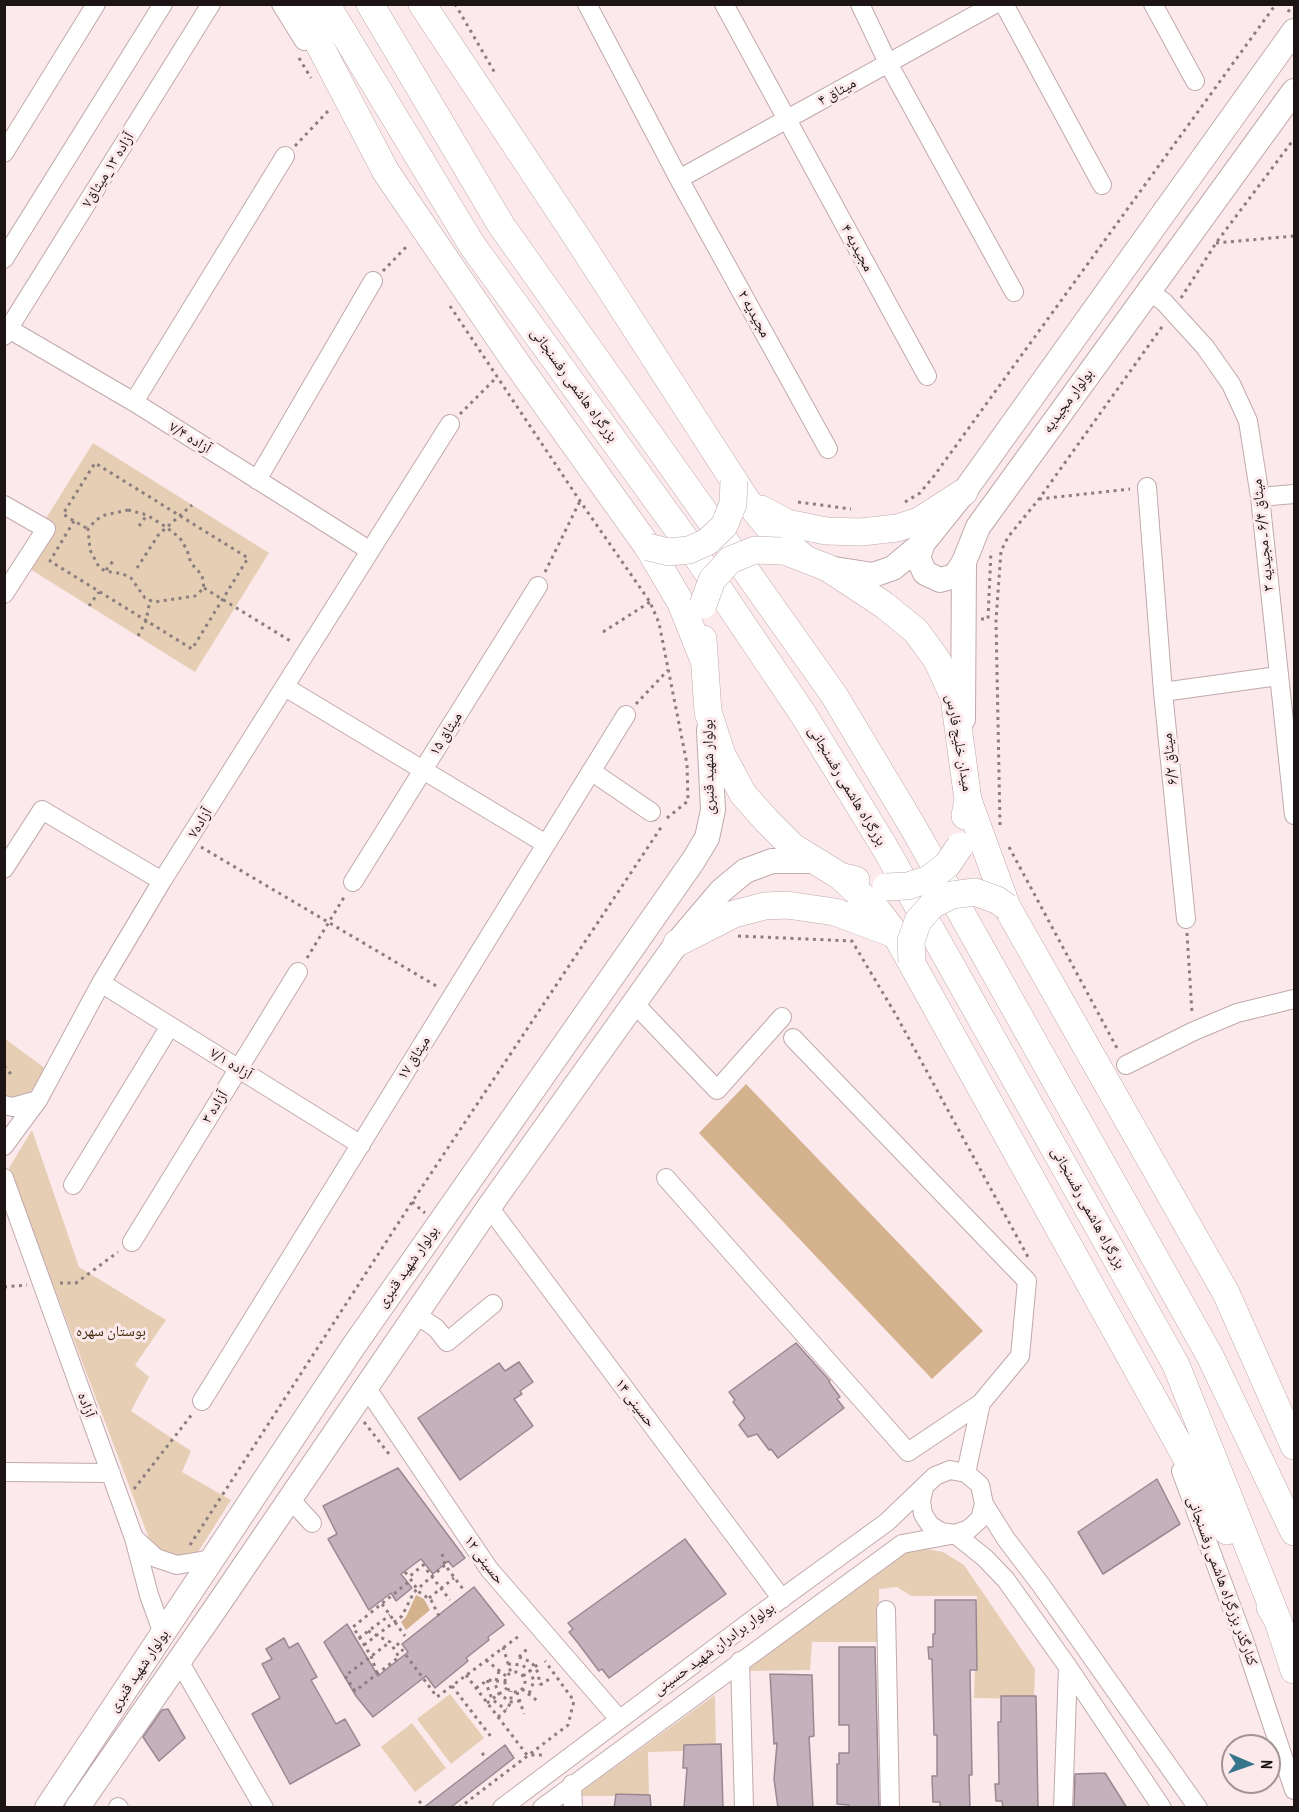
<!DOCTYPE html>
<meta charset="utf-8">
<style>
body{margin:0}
#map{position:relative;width:1299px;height:1812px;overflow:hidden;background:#fce9eb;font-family:"PT Sans Narrow",sans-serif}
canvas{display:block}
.frame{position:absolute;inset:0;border:6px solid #1c1415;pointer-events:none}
.north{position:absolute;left:1221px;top:1734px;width:60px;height:60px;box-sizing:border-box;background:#fce9eb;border:2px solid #a29495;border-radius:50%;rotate:92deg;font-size:16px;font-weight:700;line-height:24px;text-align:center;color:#1c1415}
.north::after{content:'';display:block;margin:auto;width:21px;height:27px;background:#36758a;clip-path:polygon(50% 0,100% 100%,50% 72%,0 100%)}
</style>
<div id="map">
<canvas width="1299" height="1812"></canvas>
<div class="frame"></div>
<div class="north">N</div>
</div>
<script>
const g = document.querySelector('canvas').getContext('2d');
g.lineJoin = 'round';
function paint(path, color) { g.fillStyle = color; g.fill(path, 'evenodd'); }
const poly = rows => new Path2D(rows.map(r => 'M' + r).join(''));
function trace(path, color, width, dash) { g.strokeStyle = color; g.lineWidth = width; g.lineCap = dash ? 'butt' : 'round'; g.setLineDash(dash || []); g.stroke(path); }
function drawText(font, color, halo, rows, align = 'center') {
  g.font = font + ' "PT Sans Narrow","Noto Naskh Arabic",sans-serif'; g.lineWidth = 6; g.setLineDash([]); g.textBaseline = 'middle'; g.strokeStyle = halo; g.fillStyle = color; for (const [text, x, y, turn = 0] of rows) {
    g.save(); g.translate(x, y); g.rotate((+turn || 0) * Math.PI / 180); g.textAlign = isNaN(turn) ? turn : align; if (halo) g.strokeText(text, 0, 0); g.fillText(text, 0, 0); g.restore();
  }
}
paint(poly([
 [93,443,269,553,195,672,30,569,56,527,45,520],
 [4,1038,46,1069,26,1099,5,1100],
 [32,1130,79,1267,166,1320,135,1365,149,1377,131,1411,191,1451,182,1472,231,1500,196,1555,169,1559,153,1549,9,1168],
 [920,1548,943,1552,964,1565,1035,1669,1034,1699,974,1698,977,1596,911,1596,897,1587,879,1589,879,1642,812,1642,810,1670,746,1671,746,1665,893,1555],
 [450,1694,484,1738,451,1764,417,1719],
 [715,1695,716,1750,648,1752,649,1796,575,1796],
 [412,1723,446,1768,415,1792,381,1747]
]), '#e6ceb4');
paint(poly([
 [746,1084,983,1331,932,1379,699,1133],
 [416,1595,424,1599,430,1610,406,1630,401,1622,406,1617]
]), '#d3b28d');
const building = poly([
 [796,1343,830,1381,829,1382,840,1397,837,1399,844,1408,778,1458,771,1449,769,1450,757,1434,748,1437,739,1425,745,1418,733,1402,735,1400,729,1392,796,1343],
 [519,1362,533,1382,520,1391,522,1394,514,1399,533,1426,460,1480,418,1418,499,1363,505,1371,519,1362],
 [398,1468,465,1558,453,1567,448,1561,433,1574,421,1559,401,1574,412,1588,396,1601,391,1593,369,1610,328,1539,337,1534,323,1506,398,1468],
 [1157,1479,1180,1524,1103,1574,1078,1532,1157,1479],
 [685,1539,726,1594,609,1678,602,1669,599,1671,578,1643,569,1632,573,1629,568,1623,685,1539],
 [474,1587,504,1625,488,1637,489,1640,466,1658,468,1661,435,1688,426,1676,373,1717,356,1696,324,1642,347,1624,378,1676,408,1652,402,1644,474,1587],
 [935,1600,976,1600,977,1670,970,1670,972,1775,969,1775,970,1808,940,1808,940,1802,933,1802,932,1776,937,1776,937,1735,934,1735,932,1659,929,1659,928,1647,933,1647,933,1634,935,1634,935,1600],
 [284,1638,289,1648,298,1643,317,1677,311,1680,336,1724,345,1719,360,1745,290,1784,252,1714,280,1698,262,1664,272,1659,266,1649,284,1638],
 [839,1647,875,1647,879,1808,849,1808,849,1805,837,1804,837,1764,839,1764,839,1753,849,1753,849,1725,839,1725,839,1647],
 [770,1674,812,1675,814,1736,809,1737,813,1808,778,1808,774,1779,777,1743,774,1744,770,1674],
 [1001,1696,1036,1696,1038,1808,1003,1808,1002,1801,996,1801,995,1784,999,1784,998,1722,1001,1722,1001,1696],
 [168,1709,185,1738,159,1761,143,1737,162,1710,168,1709],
 [721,1744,723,1808,684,1808,687,1768,683,1768,684,1745,721,1744],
 [505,1745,514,1758,450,1808,423,1808,505,1745],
 [1105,1773,1127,1808,1074,1808,1075,1774,1105,1773],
 [616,1794,650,1795,651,1808,614,1808,616,1794]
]);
paint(building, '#c4b1bc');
trace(building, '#998792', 1.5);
const minor = poly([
 [281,4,304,41],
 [587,4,679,179,828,449],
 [724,4,927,376],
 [860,4,888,63,1014,292],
 [1004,4,1102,185],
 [1153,4,1195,81],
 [4,153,96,4],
 [679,179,995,4],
 [4,259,163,4],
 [1149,291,1164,302,1205,347,1231,384,1248,421,1260,497,1294,815],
 [9,329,134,402,369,550],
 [4,336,211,4],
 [134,402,285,156],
 [257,480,373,281],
 [1147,487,1163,692,1186,919],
 [1260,497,1294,494],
 [4,505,46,529,4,594],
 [285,687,546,844],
 [1163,692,1278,676],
 [591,771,651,812],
 [4,869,42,810,162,881],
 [353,882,538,586],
 [101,983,361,1145],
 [634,1003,717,1090,782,1017],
 [793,1038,1027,1281,1020,1356,981,1403,966,1473],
 [1126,1065,1194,1031,1237,1013,1294,999],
 [4,1105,13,1107,38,1100],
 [4,1146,38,1100,101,983,162,881,450,424],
 [4,1178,134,1538,149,1595,163,1634],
 [666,1178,908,1452,981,1403],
 [73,1185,170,1026],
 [489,1207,782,1599],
 [132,1242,298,972],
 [414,1317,418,1316,436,1328,447,1342,493,1304],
 [366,1387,489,1569,619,1719],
 [202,1401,626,715],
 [1181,1471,1245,1643,1294,1790],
 [4,1472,111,1473],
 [290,1499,312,1523],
 [984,1504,1006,1539,1041,1585,1198,1808],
 [955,1534,985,1558,1006,1580,1068,1667,1162,1808],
 [134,1538,156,1558,177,1565,212,1559],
 [886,1610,890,1808],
 [179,1661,264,1808],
 [740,1661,744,1808],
 [572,1784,573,1808],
 [118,1807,119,1808],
 [502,1808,759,1615,887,1522,935,1476,950,1470,966,1473,980,1485,984,1504,980,1519,969,1529,955,1534,941,1532,930,1525,923,1514,921,1501,924,1488],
 [542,1808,902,1544,951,1535],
 [1063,1808,1068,1667]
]);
const major = poly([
 [923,543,918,558,925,573,940,580,955,576,964,562],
 [828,568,873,575,893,568,923,543,964,492,1294,31],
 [963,719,964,562,978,527,1294,91],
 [47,1808,353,1347,693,861,707,838,713,810,709,730],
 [77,1808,215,1609,489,1207,677,943,721,891,745,871,772,861,814,861]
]);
const highway = poly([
 [298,4,386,172,515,361,648,547,681,603,703,658],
 [326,4,472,245,685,539,803,714,884,846,1176,1365,1278,1621],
 [370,4,501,225,834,695,913,827,1210,1356,1294,1532],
 [422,4,578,239,747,501,772,531,803,557],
 [761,509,787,523,826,531,861,532,897,528,919,521,964,492],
 [787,552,828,568,884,605,916,631,937,660,954,697,968,800,965,816],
 [703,639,708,712,722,755,743,794,766,820,793,847,840,876,856,880],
 [968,800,1007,907,1226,1293,1294,1446],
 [840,876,878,911,896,935,1227,1531],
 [677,943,734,914,765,906,787,905,835,912,894,934],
 [1270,1607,1278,1621,1294,1670]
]);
trace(minor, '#c0a9ac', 20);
trace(major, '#c0a9ac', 26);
trace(highway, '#c0a9ac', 28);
trace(poly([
 [455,4,495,73],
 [1288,12,1293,4],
 [299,58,311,78],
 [295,146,329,110],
 [1216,243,1294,236],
 [383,271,409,244],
 [1181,298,1216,243,1294,139],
 [450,306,580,501,650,602,659,623,687,764,688,801,667,818],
 [460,414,496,378],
 [1039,499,1130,489],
 [798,502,851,509],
 [905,502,920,493,934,476,1276,4],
 [128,510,147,515,166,527,180,538,187,550,191,563,202,575,204,588,195,596,154,602,145,598,131,578,123,574,105,571,99,567,90,550,88,529,96,520,105,515,128,510],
 [74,521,50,561,192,649,248,558,95,463,63,514,74,521,88,529],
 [139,526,147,515],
 [137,568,159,534,192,505],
 [106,570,114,560],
 [545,572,580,501],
 [204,588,292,642],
 [89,606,99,592],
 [981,619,988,619,991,551],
 [603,632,650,602],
 [138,636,146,621,150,600],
 [636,704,668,670],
 [1000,825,996,620,1001,551,1008,537,1039,499,1164,324],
 [201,847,438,987],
 [1009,847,1118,1050],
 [1187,933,1192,1013],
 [738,936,852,941,896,1015,1028,1257],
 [307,958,346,894],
 [4,1066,11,1074],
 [412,1202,425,1213],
 [60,1283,76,1283,118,1252],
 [4,1287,27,1285],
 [364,1422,389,1454],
 [134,1489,193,1413],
 [190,1545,412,1202,662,826],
 [442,1554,445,1565,463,1589],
 [405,1572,409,1577],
 [429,1598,454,1578],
 [382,1604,405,1636],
 [439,1616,431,1600,419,1592,409,1577,423,1565,450,1600],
 [368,1631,390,1642,399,1657,355,1691,345,1676,390,1642],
 [359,1638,390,1615],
 [397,1643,437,1697,519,1636],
 [364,1645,402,1616,414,1592,445,1565],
 [503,1647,511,1673],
 [519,1657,531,1662,535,1667,538,1673,540,1685],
 [519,1657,528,1648],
 [486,1660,506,1676],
 [508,1664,522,1665,530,1671,534,1681,529,1694],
 [499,1671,495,1684,499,1694,511,1702,520,1701],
 '505 1682a10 10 0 1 1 20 0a10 10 0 1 1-20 0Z',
 [377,1673,371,1656,353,1627,411,1580],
 [466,1675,527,1755,544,1755],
 [523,1676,540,1663],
 [488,1680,487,1686,492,1699,499,1705,507,1709],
 [540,1685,551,1678],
 [452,1686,492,1738],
 [476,1688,488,1680,505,1682],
 [522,1689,539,1702],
 [517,1692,524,1714],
 [487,1703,507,1688],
 [498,1717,507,1709,511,1702,511,1691],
 [482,1753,487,1759],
 [419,1801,424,1807],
 [459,1808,568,1725,574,1701,545,1661]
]), '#8b7e7f', 3, [3, 4.5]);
trace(minor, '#fff', 18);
trace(major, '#fff', 24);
trace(highway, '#fff', 27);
const highwayBridge = poly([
 [648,547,668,552,689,550,707,542,724,526,733,504,734,481],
 [703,605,712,580,730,560,755,550,781,551],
 [886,887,908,886,929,879,947,865,960,846],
 [912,962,911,941,918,921,932,905,952,895,975,892,997,900,1007,907]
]);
trace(highwayBridge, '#c0a9ac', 28, []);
trace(highwayBridge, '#fff', 27);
drawText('15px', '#1c1415', '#fce9eb', [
 ["میثاق ۴",837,92,-29],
 ["آزاده ۱۳_میثاق۷",108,170,-58],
 ["مجیدیه ۴",857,248,61],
 ["مجیدیه ۲",754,314,61],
 ["بزرگراه هاشمی رفسنجانی",574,385,54],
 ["بولوار مجیدیه",1068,401,-54],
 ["آزاده ۷/۴",190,438,32],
 ["میثاق ۶/۴ ـ مجیدیه ۳",1263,535,-96],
 ["میثاق ۱۵",446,734,-58],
 ["میدان خلیج فارس",959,743,80],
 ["میثاق ۶/۲",1170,759,-96],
 ["بولوار شهید قنبری",709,767,-91],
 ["بزرگراه هاشمی رفسنجانی",847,786,59],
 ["آزاده۷",200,823,-58],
 ["میثاق ۱۷",414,1058,-58],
 ["آزاده ۷/۱",231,1064,32],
 ["آزاده ۳",215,1107,-58],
 ["بزرگراه هاشمی رفسنجانی",1088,1208,61],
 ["بولوار شهید قنبری",408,1267,-55],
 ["حسینی ۱۴",635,1403,53],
 ["آزاده",86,1405,70],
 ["حسینی ۱۲",484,1560,53],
 ["کنارگذر بزرگراه هاشمی رفسنجانی",1222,1581,70],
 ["بولوار برادران شهید حسینی",714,1649,-36],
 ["بولوار شهید قنبری",139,1671,-56]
]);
drawText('15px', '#41290a', '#fce9eb', [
 ["بوستان سهره",111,1332]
]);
</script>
